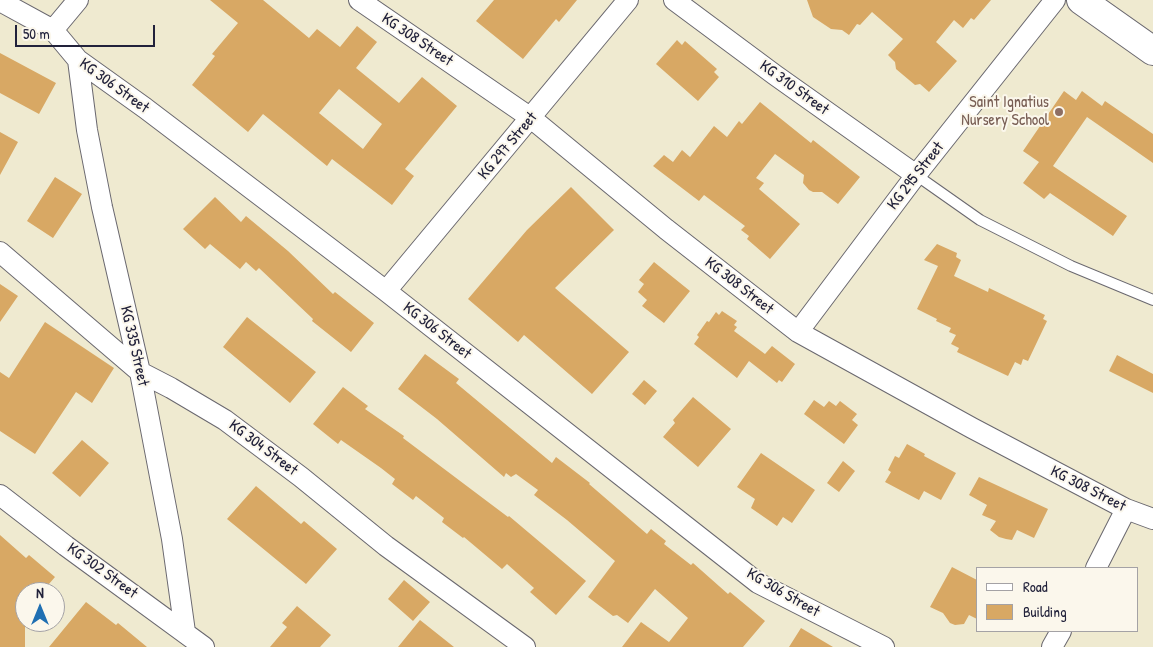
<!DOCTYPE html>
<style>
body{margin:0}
#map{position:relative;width:1153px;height:647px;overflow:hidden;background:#efead0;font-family:"Patrick Hand",sans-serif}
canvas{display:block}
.legend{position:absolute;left:976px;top:567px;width:162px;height:65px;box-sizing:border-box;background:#fbf7ec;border:1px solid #a4a2a5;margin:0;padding:6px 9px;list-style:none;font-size:15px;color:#22223b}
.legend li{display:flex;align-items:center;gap:10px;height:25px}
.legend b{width:25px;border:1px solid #a4a2a5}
.north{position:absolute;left:15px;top:582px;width:50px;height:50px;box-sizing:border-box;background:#fbf7ec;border:1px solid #a4a2a5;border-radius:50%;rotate:0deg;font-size:14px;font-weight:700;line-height:20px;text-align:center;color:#22223b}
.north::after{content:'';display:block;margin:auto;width:18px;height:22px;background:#1f6fb2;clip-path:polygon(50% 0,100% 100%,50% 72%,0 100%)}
.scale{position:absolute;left:15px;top:25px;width:140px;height:22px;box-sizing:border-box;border:2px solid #22223b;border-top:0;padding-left:6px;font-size:15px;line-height:18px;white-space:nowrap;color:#22223b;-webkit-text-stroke:4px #fbf7ec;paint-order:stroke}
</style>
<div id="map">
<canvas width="1153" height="647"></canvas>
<ul class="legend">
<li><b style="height:6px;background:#fff"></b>Road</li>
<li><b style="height:14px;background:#d8a864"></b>Building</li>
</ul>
<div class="north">N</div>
<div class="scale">50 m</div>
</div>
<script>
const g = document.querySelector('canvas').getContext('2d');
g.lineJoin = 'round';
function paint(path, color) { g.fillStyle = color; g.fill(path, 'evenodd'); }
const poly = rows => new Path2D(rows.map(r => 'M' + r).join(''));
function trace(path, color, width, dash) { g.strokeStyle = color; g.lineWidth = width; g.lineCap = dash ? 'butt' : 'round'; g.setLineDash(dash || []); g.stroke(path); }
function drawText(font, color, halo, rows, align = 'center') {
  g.font = font + ' "Patrick Hand",sans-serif'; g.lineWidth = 4; g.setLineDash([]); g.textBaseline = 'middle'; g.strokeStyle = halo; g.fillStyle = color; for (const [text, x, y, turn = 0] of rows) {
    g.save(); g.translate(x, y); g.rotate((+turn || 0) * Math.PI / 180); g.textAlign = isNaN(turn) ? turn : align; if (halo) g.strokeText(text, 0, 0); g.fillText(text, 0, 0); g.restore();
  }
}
paint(poly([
 [210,0,263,0,309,38,317,29,340,47,357,26,377,42,356,68,399,103,422,77,457,106,405,169,414,176,392,205,332,159,327,166,263,114,248,132,192,85,215,56,212,54,238,23],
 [339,89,382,124,363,149,319,113],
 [494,0,577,0,559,22,556,19,523,59,476,21],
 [807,0,991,0,974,20,971,18,963,28,954,20,936,42,957,61,929,92,920,84,915,85,896,69,895,62,888,55,903,39,872,12,860,25,857,24,849,35,842,30,831,29,813,17],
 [677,40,682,45,685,41,717,69,714,72,719,77,698,101,656,64],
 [0,53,56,83,39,114,0,93],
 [1064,91,1076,100,1082,91,1102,106,1105,101,1153,134,1153,163,1087,117,1053,166,1127,216,1113,236,1050,193,1044,199,1023,183,1039,162,1023,151],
 [760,102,811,143,813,140,860,177,838,204,822,192,813,192,809,190,803,183,804,175,775,154,756,178,764,183,759,189,800,224,770,259,747,239,749,236,741,230,745,226,704,195,699,201,653,166,664,155,673,162,682,150,690,157,714,126,727,137,739,121,742,124],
 [0,132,18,142,0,175],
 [55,177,82,194,53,238,27,221],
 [571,187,614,230,555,288,629,352,592,394,524,335,518,342,468,299,527,230],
 [215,197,241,222,246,216,288,251,333,294,335,292,374,323,351,352,312,321,313,319,259,268,256,271,246,262,240,269,210,244,205,249,183,229],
 [937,244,957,253,956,257,961,260,954,276,988,292,989,288,1045,315,1043,319,1047,321,1028,361,1023,359,1021,365,1015,362,1008,376,957,352,959,348,951,344,956,335,949,332,951,328,936,321,937,319,917,309,938,266,924,260],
 [654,262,690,291,664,323,642,306,647,300,638,292,644,284,639,280],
 [0,284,18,296,0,322],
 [722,311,737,321,734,325,737,327,734,331,765,354,772,346,795,364,782,382,779,380,777,383,749,361,737,378,694,344,699,337,697,335,707,321,709,322,716,312,719,315],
 [247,317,316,372,290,403,223,347],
 [45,322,114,368,92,403,76,392,35,454,0,431,0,372,9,378],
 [425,354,459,379,456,383,552,463,556,457,590,483,589,484,647,534,651,529,666,541,664,544,691,565,693,563,728,594,730,592,765,621,743,647,622,647,641,622,669,642,688,618,655,589,628,623,617,615,613,616,588,597,615,561,567,520,534,495,538,490,516,474,511,477,506,473,504,477,437,419,398,389],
 [1117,355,1153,374,1153,393,1109,371],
 [644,380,657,391,645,405,632,394],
 [343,387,368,406,365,409,404,436,403,438,508,517,509,516,586,581,556,615,530,592,534,588,507,564,502,569,464,537,463,538,442,522,444,518,416,496,413,500,392,484,395,479,381,468,341,440,338,444,313,424],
 [693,397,731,429,698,467,663,437,675,423,673,420],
 [814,400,824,407,829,401,836,406,840,401,857,414,852,420,858,425,844,444,804,414],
 [82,440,109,463,80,497,52,473],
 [907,444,925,454,924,456,956,473,941,500,924,491,919,500,885,482,891,472,888,470,895,456,899,458],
 [761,453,815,490,792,523,783,517,777,526,751,508,755,499,737,487],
 [843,461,855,471,839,492,827,483],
 [979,477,1048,509,1034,538,1017,530,1012,540,1006,539,999,537,990,530,996,521,982,515,987,505,969,495],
 [256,486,301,524,304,521,337,549,306,584,227,519],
 [0,535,26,558,29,555,55,577,42,592,25,592,25,647,0,647],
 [952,567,977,580,977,619,969,615,964,624,955,625,950,623,943,613,930,607],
 [404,580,430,602,413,621,388,599],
 [86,602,116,625,118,623,147,647,49,647],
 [297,606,331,635,320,647,270,647,287,627,282,623],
 [420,620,454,647,398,647],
 [801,628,833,647,789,647]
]), '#d8a864');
const service = poly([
 [916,175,980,220,1071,266,1153,300]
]);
const minor = poly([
 [359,0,531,118,666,229,798,332,972,428,1126,509,1153,519],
 [674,0,775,75,916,175],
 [0,1,53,30,78,60,145,108,386,291,758,583,884,647],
 [53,30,78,0],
 [78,60,87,130,102,207,140,372,172,539,185,632],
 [0,252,140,372,171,388,225,420,301,477,386,546,525,647],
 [386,291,628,0],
 [798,332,916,175,1055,0],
 [0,495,66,546,204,647],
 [1096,568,1126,509],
 [1052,647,1061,631]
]);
const secondary = poly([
 [1081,0,1153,51]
]);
trace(service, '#6a686f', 12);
trace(minor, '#6a686f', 22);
trace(secondary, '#6a686f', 30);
trace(service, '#fff', 10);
trace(minor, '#fff', 20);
trace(secondary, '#fff', 28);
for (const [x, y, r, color] of [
 [1059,112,5,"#8d6e63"]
]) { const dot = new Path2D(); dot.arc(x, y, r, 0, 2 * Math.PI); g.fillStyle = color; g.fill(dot); trace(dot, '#fbf7ec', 2); }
drawText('16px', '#22223b', '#fbf7ec', [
 ["KG 308 Street",417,40,34],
 ["KG 306 Street",114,86,36],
 ["KG 310 Street",794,88,36],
 ["KG 297 Street",508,146,-50],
 ["KG 295 Street",916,176,-52],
 ["KG 308 Street",739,286,38],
 ["KG 306 Street",437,331,38],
 ["KG 335 Street",134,346,77],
 ["KG 304 Street",263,448,37],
 ["KG 308 Street",1088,489,27],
 ["KG 302 Street",102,571,36],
 ["KG 306 Street",783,593,30]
]);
drawText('16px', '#785e54', '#fbf7ec', [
 ["Saint Ignatius",1049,103],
 ["Nursery School",1049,121]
], 'right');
</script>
